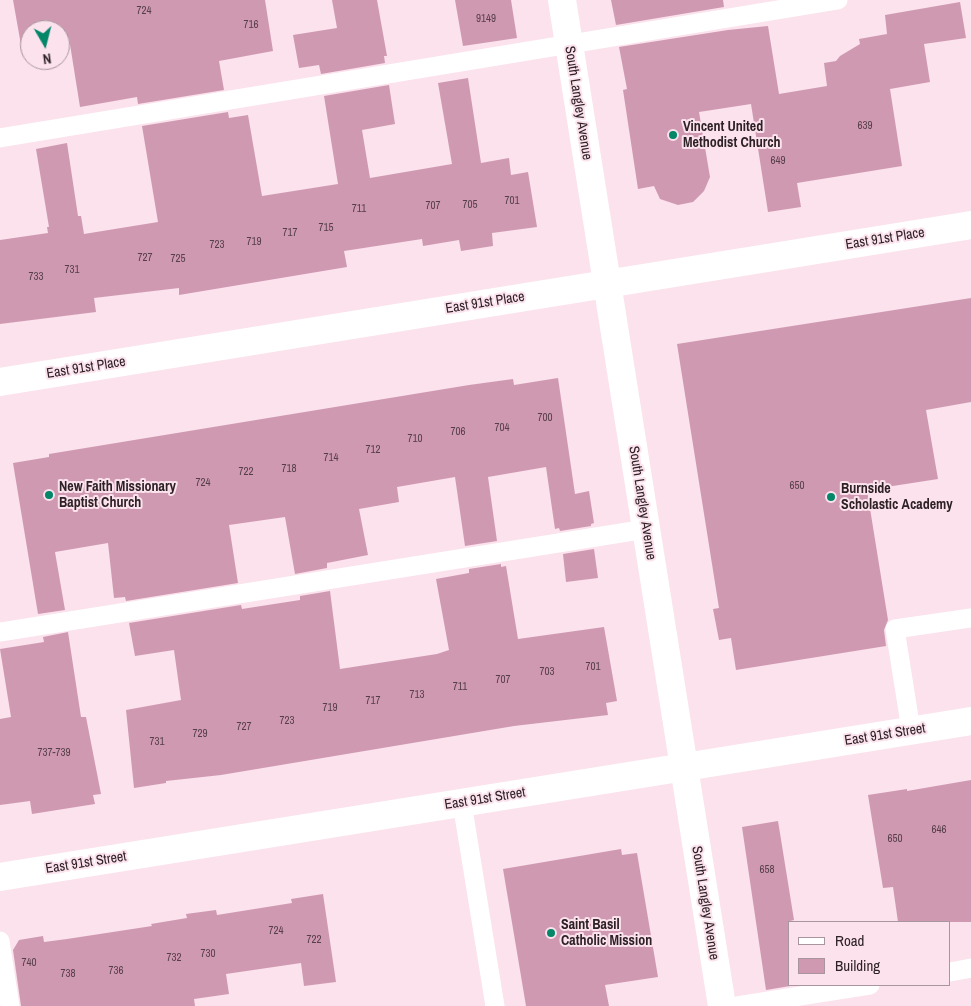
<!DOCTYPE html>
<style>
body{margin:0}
#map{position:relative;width:971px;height:1006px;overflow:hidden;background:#fbe2ec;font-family:"Archivo Narrow",sans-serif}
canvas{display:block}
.legend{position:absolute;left:788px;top:921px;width:162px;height:65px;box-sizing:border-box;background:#fbe2ec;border:1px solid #a9959d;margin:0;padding:6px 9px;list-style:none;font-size:15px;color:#2d2126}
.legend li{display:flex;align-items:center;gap:10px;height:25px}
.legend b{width:25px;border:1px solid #a9959d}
.north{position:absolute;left:20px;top:20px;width:50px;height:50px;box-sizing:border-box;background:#fbe2ec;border:1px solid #a9959d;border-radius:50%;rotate:172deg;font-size:14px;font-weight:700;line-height:20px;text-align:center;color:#2d2126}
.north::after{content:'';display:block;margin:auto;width:18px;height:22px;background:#048669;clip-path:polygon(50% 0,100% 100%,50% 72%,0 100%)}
</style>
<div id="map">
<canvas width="971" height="1006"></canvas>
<ul class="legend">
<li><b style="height:6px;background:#fff"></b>Road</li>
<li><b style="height:14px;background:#d099b2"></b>Building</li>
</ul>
<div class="north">N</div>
</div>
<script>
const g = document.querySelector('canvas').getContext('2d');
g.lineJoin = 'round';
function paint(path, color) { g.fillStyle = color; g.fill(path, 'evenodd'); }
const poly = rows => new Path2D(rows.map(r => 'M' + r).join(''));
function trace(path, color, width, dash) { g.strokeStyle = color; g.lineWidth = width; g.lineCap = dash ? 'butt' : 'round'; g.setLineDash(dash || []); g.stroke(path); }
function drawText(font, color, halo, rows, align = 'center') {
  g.font = font + ' "Archivo Narrow",sans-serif'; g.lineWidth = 4; g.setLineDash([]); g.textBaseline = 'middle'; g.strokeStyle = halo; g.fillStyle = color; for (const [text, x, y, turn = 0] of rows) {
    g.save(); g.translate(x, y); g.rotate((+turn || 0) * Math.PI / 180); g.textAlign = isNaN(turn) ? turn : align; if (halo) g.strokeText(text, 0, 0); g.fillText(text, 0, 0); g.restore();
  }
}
paint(poly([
 [13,0,265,0,273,51,219,61,224,90,138,104,137,97,80,107,69,38,60,39,60,30,30,30,30,44,21,45],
 [332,0,377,0,387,56,384,56,385,63,321,74,319,65,299,68,293,35,337,28],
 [455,0,511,0,517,38,463,46],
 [611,0,723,0,724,7,616,25],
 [960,2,966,38,924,44,930,82,890,89,902,166,797,183,801,207,768,212,751,104,699,112,710,177,704,191,693,202,678,205,660,199,654,186,638,189,623,90,627,89,619,47,728,30,768,26,779,94,827,86,824,63,836,61,840,56,860,44,859,39,887,34,885,15],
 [468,78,481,163,509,158,511,175,528,172,537,227,492,233,493,246,461,251,459,240,423,246,422,239,344,251,347,267,179,295,179,288,94,298,96,312,0,324,0,240,48,233,47,227,49,227,36,149,67,143,78,216,81,216,84,234,158,222,142,126,228,112,229,118,248,115,262,196,338,184,324,96,389,85,395,124,362,130,370,178,452,164,438,83],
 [971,298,971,402,926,410,938,479,867,490,888,620,884,630,886,646,736,670,731,638,719,640,713,609,719,608,677,344],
 [558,378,575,494,589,491,594,523,591,524,591,526,560,531,559,528,555,529,546,467,488,477,497,541,465,546,455,477,397,487,399,502,359,509,368,555,327,563,327,568,295,574,285,517,229,525,238,583,126,601,125,597,114,598,108,543,55,552,65,610,38,614,13,463,49,457,49,454,469,385,513,379,514,385],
 [594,549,598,578,566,582,563,554],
 [501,564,501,567,506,566,518,639,604,627,617,701,606,703,608,715,514,726,221,775,166,781,166,783,134,788,126,710,181,700,174,650,135,656,129,623,241,605,242,609,300,600,300,596,330,591,340,669,437,654,449,650,436,579,469,573,469,569],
 [68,632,81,717,86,717,101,794,93,795,95,804,32,814,30,801,0,805,0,719,11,717,0,649,44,642,43,637],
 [971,780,971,922,898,922,893,887,883,888,868,795,907,789,907,791],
 [778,821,794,920,790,921,790,986,766,990,742,827],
 [621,849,622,855,637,853,658,977,605,985,609,1006,526,1006,503,869],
 [323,894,336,982,304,986,301,963,226,974,229,994,194,999,195,1006,21,1006,13,950,19,940,43,936,44,942,67,939,152,926,151,924,187,918,186,914,216,910,217,915,292,903,291,899]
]), '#d099b2');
trace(poly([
 [0,138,838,0],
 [0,632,646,529],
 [911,730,895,629,971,618],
 [462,803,495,1006],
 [0,941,10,1006],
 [950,972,971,968],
 [737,1006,870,985]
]), '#fff', 19);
trace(poly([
 [562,0,722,1006],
 [0,382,971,225],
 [0,877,971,721]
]), '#fff', 28);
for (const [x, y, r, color] of [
 [673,135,5,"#048669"],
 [49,495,5,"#048669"],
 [831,497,5,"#048669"],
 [551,933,5,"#048669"]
]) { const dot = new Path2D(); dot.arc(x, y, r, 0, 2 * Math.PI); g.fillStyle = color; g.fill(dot); trace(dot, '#fbe2ec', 2); }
drawText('11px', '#563f49', null, [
 ["724",144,11],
 ["9149",486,19],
 ["716",251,25],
 ["639",865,126],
 ["649",778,161],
 ["701",512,201],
 ["705",470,205],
 ["707",433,206],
 ["711",359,209],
 ["715",326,228],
 ["717",290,233],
 ["719",254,242],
 ["723",217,245],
 ["727",145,258],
 ["725",178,259],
 ["731",72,270],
 ["733",36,277],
 ["700",545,418],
 ["704",502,428],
 ["706",458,432],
 ["710",415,439],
 ["712",373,450],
 ["714",331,458],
 ["718",289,469],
 ["722",246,472],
 ["724",203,483],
 ["650",797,486],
 ["701",593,667],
 ["703",547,672],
 ["707",503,680],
 ["711",460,687],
 ["713",417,695],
 ["717",373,701],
 ["719",330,708],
 ["723",287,721],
 ["727",244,727],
 ["729",200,734],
 ["731",157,742],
 ["737-739",54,753],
 ["646",939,830],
 ["650",895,839],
 ["658",767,870],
 ["724",276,931],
 ["722",314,940],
 ["730",208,954],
 ["732",174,958],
 ["740",29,963],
 ["736",116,971],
 ["738",68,974]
]);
drawText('14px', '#2d2126', '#fbe2ec', [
 ["South Langley Avenue",578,103,81],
 ["East 91st Place",885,239,-9],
 ["East 91st Place",485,303,-9],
 ["East 91st Place",86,368,-9],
 ["South Langley Avenue",642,503,81],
 ["East 91st Street",885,735,-9],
 ["East 91st Street",485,799,-9],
 ["East 91st Street",86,863,-9],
 ["South Langley Avenue",705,903,81]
]);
drawText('bold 14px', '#2d2126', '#fbe2ec', [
 ["Vincent United",683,127],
 ["Methodist Church",683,143],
 ["New Faith Missionary",59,487],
 ["Baptist Church",59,503],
 ["Burnside",841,489],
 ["Scholastic Academy",841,505],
 ["Saint Basil",561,925],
 ["Catholic Mission",561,941]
], 'left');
</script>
